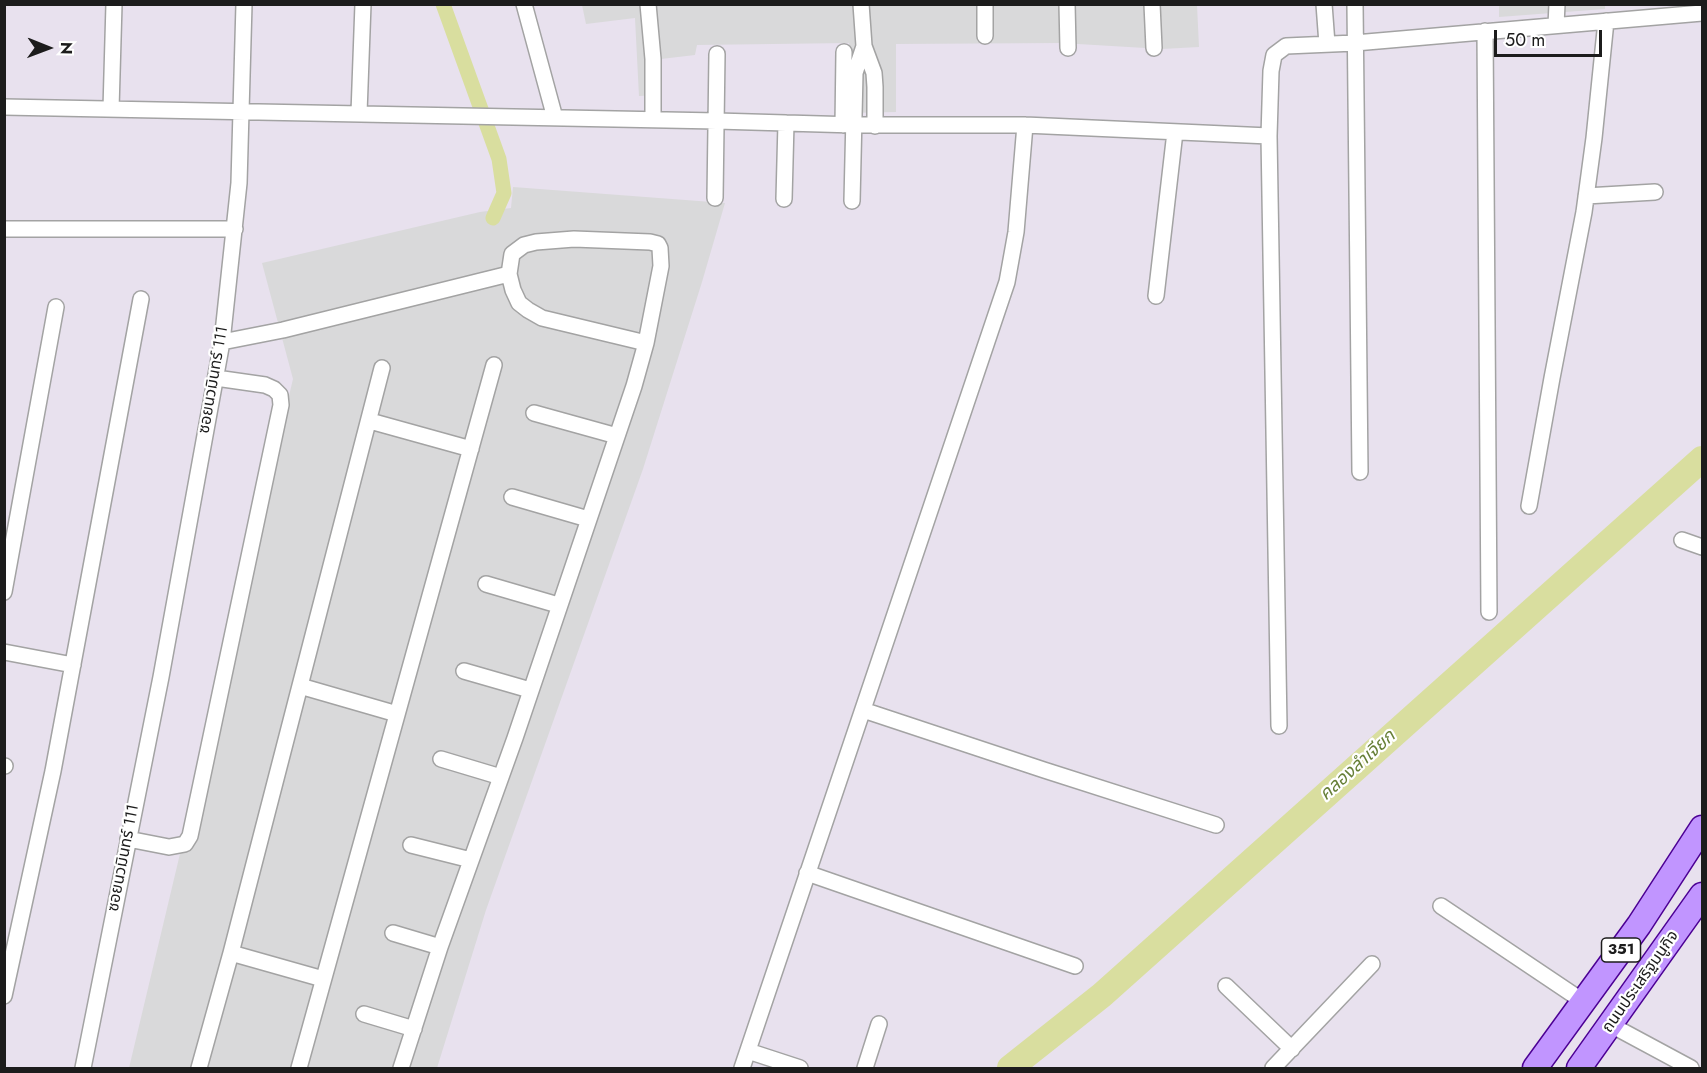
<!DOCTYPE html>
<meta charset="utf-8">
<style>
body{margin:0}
#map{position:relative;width:1707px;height:1073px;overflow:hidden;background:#e8e1ee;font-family:Jost,sans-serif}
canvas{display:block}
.frame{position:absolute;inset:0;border:6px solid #1c1c1c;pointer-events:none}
.north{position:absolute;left:18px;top:18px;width:60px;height:60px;-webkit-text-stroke:4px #fff;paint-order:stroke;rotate:91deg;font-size:16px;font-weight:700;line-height:24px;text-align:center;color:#1c1c1c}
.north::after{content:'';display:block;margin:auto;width:21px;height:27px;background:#1c1c1c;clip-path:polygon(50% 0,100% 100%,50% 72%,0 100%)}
.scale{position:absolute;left:1494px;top:30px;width:108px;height:27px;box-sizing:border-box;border:3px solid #1c1c1c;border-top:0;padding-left:8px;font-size:18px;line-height:21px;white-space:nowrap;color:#1c1c1c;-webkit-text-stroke:4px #fff;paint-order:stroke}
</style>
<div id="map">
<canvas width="1707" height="1073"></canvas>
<div class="frame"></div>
<div class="north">N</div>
<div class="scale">50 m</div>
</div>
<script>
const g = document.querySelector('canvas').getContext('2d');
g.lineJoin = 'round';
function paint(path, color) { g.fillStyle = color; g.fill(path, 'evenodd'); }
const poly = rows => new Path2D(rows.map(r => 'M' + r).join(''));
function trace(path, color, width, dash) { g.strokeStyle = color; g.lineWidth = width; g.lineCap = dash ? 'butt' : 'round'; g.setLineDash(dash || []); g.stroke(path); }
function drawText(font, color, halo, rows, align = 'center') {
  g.font = font + ' Jost,"Noto Sans Thai",sans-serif'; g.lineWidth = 4.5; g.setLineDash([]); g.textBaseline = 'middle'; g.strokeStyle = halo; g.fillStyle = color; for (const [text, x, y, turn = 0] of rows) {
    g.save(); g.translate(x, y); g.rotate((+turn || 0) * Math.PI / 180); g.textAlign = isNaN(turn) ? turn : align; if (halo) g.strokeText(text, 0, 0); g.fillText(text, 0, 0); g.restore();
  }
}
paint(poly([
 [1605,4,1605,9,1499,17,1499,5],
 [582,5,1197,5,1199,47,1162,49,1061,43,896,44,896,112,849,113,849,43,697,45,695,55,661,59,660,95,639,96,635,18,586,24],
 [513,187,725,203,702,282,643,469,486,910,437,1068,129,1068,293,379,262,263,480,212,511,208]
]), '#d9d9da');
trace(poly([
 [443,4,499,159,504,193,493,218]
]), '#d9de9f', 15);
trace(poly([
 [1010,1068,1102,995,1702,459]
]), '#d9de9f', 26);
const street = poly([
 [524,4,555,118],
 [648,4,653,59,653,119],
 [861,4,864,46,874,73,875,87,875,126],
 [985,4,985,36],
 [1067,4,1068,48],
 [1152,4,1154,48],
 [1324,4,1327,44],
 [1355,4,1360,472],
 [1556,25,1557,4],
 [1485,31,1489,612],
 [4,107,717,121,855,125,1025,125,1269,136],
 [111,109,114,4],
 [359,113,363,4],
 [843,125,844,52],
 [1586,196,1655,192],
 [715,198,717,54],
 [784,199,786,123],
 [852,201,855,73,864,46],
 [4,229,235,229],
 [1156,296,1175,132],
 [222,342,283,330,509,274],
 [534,413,617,436],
 [370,421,471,449],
 [512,497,588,519],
 [1529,506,1552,378,1584,212,1594,138,1606,21],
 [1682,540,1702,547],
 [486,584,558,605],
 [4,592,56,307],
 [4,652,73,665],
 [464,671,530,690],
 [300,686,397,714],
 [863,710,1044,770,1216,825],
 [1279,726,1269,136,1271,71,1274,55,1286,46,1355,43,1702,13],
 [441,759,501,777],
 [4,766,5,766],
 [128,839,169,847,185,844,190,836,281,405,280,395,274,389,265,385,216,378],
 [411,845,471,860],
 [807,873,1075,966],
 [1441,906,1584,1002],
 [393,933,440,947],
 [231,953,323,979],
 [1226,986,1292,1049],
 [4,996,53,771,141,299],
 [364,1014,414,1029],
 [1611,1025,1691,1068],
 [748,1051,800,1068],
 [83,1068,161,677,222,342,239,183,244,4],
 [199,1068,231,953,382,368],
 [299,1068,494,365],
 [401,1068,440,947,515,738,634,386,646,343,661,266,660,248,658,244,650,242,574,239,536,242,524,245,512,254,509,274,513,290,519,303,528,310,542,318,646,343],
 [742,1068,1007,282,1016,232,1025,125],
 [865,1068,879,1024],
 [1273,1068,1372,964]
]);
const primary = poly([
 [1535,1068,1639,925,1702,828],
 [1579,1068,1702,895]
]);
trace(street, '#a3a3a3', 18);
trace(primary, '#4c0094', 27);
trace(street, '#fff', 15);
trace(primary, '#c195ff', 24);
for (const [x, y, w] of [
 [1621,950,39]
]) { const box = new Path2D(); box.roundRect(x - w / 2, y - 12, w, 24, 4.5); g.fillStyle = '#fff'; g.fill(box); trace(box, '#1c1c1c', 1.5); }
drawText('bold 15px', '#1c1c1c', null, [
 ["351",1621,950]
]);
drawText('16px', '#1c1c1c', '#fff', [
 ["ซอยนวมินทร์ 111",214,380,-80],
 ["ซอยนวมินทร์ 111",124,858,-79],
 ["ถนนประเสริฐมนูกิจ",1641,982,-55]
]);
drawText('italic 18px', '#667f36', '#fff', [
 ["คลองลำเจียก",1358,766,-42]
]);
</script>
